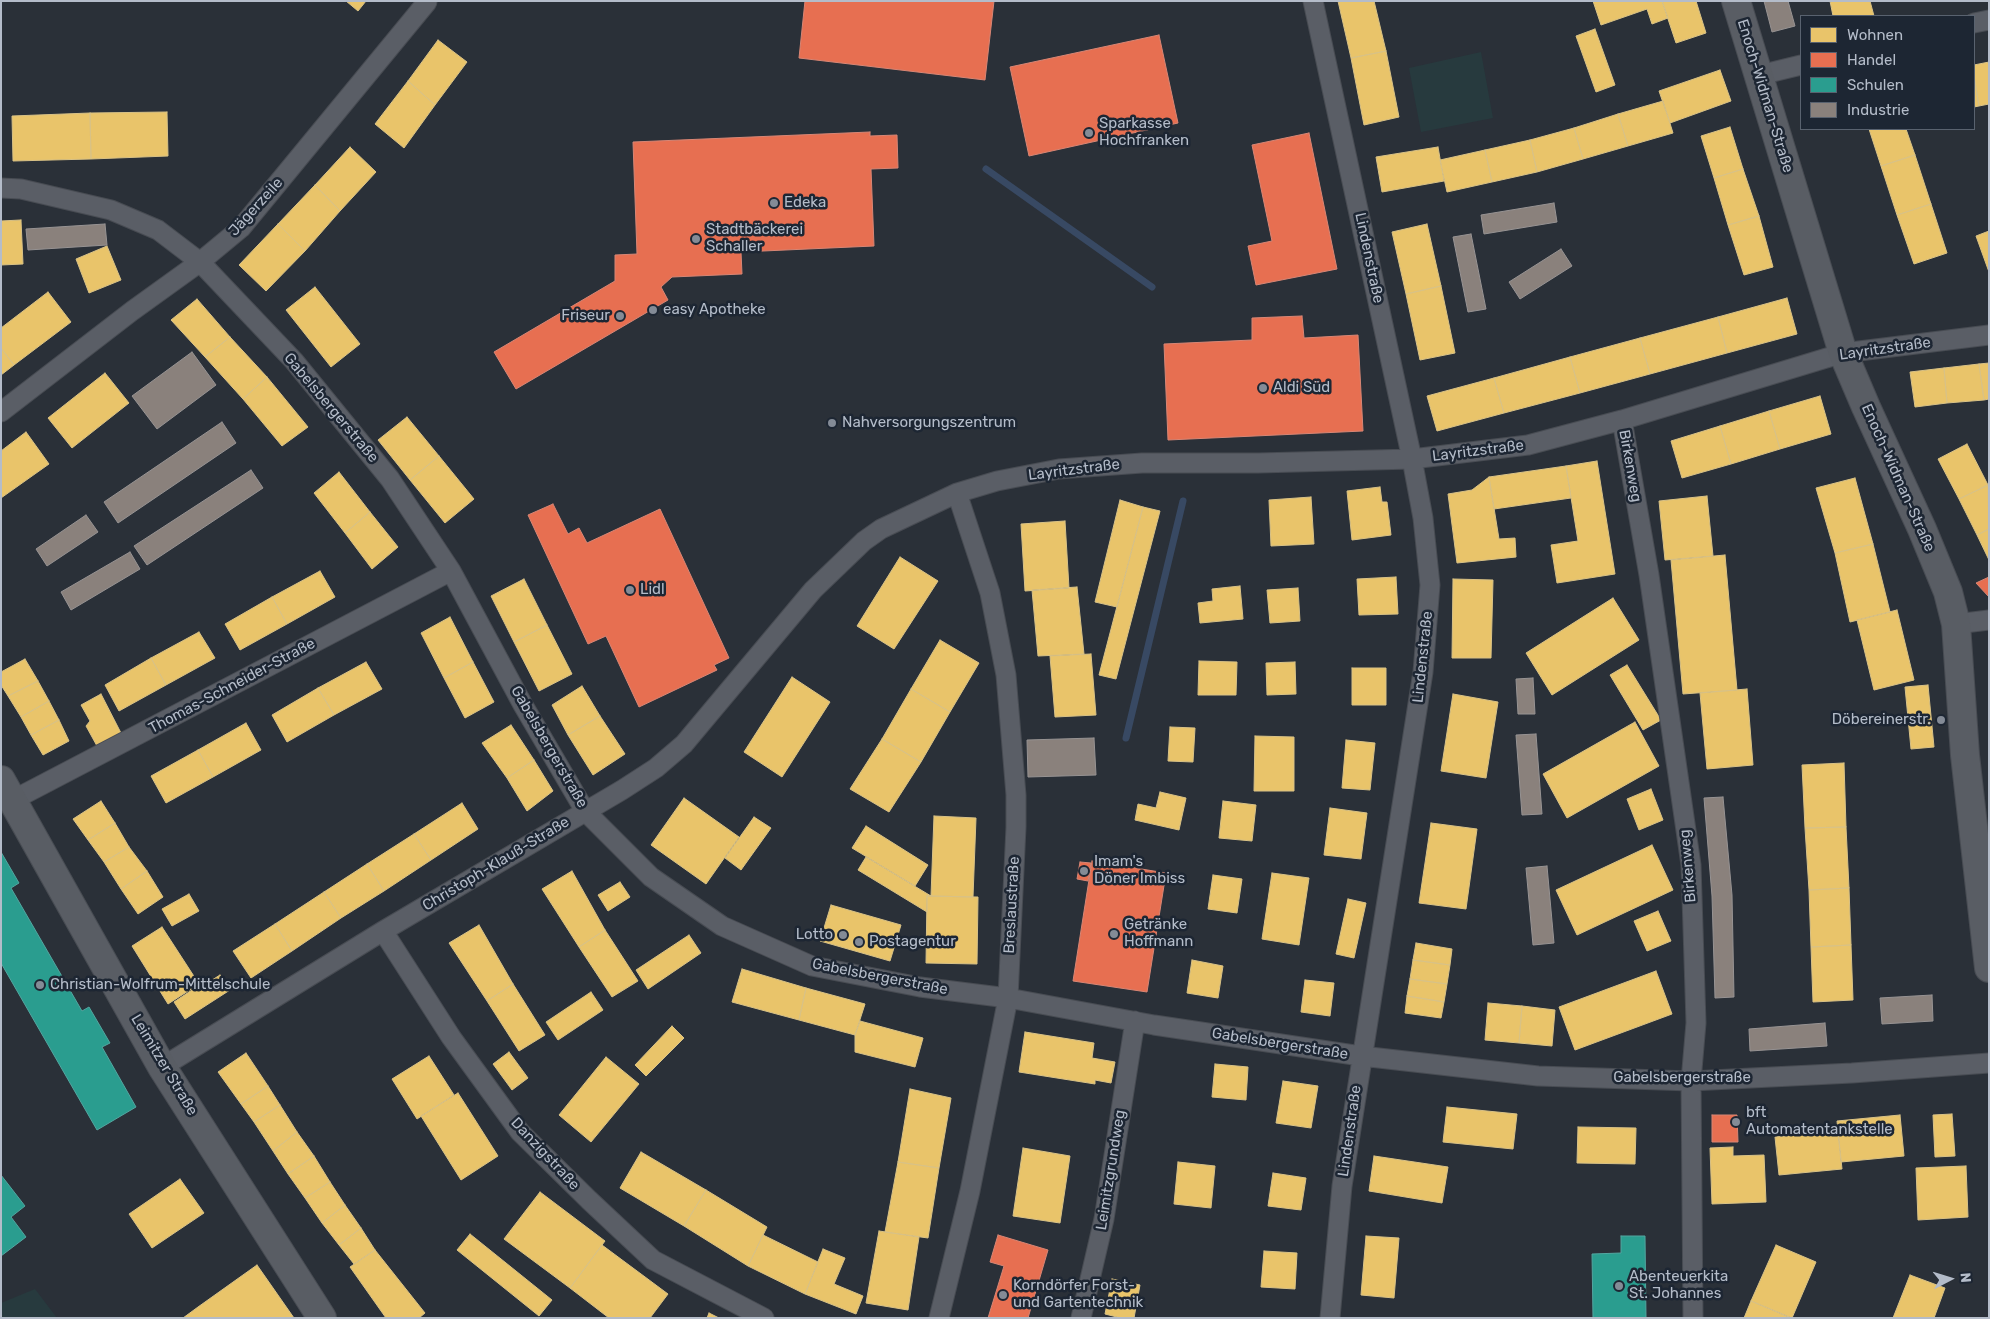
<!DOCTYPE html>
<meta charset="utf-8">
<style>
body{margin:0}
#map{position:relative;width:1990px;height:1319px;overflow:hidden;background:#2a3038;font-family:Rubik,sans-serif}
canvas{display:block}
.frame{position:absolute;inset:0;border:2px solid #b4bcc9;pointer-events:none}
.legend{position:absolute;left:1800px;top:15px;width:175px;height:115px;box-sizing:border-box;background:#1d2633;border:1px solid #59626f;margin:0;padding:6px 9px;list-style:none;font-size:15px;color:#b4bcc9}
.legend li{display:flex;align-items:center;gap:10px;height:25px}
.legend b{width:25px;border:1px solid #59626f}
.north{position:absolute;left:1925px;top:1254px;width:50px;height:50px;-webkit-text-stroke:4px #1d2633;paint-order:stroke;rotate:85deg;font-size:14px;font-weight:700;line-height:20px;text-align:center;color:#b4bcc9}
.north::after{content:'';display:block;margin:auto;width:18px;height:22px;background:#b4bcc9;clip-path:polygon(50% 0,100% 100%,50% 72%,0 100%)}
</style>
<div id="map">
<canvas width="1990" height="1319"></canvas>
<div class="frame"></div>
<ul class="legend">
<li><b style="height:14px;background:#e9c46a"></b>Wohnen</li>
<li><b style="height:14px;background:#e76f51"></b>Handel</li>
<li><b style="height:14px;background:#2a9d8f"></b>Schulen</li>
<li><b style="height:14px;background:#8a817c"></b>Industrie</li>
</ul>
<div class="north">N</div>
</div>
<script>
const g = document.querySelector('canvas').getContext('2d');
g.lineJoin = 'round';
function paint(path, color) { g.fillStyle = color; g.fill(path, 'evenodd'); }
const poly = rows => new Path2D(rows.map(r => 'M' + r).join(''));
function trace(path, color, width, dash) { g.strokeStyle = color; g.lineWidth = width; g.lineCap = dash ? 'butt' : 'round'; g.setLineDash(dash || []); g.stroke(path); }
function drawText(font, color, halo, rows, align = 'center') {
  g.font = font + ' Rubik,sans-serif'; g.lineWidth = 5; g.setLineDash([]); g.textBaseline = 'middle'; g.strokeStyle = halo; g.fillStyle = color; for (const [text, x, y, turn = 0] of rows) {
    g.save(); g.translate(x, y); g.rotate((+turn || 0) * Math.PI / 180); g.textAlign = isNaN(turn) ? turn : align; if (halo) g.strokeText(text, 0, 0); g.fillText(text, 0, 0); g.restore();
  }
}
paint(poly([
 [1481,52,1493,118,1421,132,1409,68],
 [35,1289,57,1318,1,1318,1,1303]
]), '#273a3e');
const homes = poly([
 [346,1,366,1,358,11,346,1],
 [1338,1,1374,1,1386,51,1351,58,1338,1],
 [1593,1,1662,1,1668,18,1652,24,1647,9,1601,25,1593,1],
 [1662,1,1696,1,1706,33,1676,43,1662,1],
 [1830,1,1870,1,1874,16,1833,16,1830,1],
 [1595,29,1615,85,1596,92,1576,36,1595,29],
 [438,40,467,62,435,105,408,81,438,40],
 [1386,51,1399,117,1364,125,1351,58,1386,51],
 [1989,62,1989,104,1979,106,1974,76,1974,65,1989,62],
 [1720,70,1731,101,1670,123,1659,91,1720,70],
 [1974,76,1979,106,1974,107,1974,76],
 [408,81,435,105,404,148,375,124,408,81],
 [1663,101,1673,133,1628,146,1618,114,1663,101],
 [167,112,168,156,91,159,90,113,167,112],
 [90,113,91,159,13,161,12,116,90,113],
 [1618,114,1628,146,1583,159,1574,128,1618,114],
 [1730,127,1743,169,1714,178,1701,136,1730,127],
 [1574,128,1583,159,1537,172,1530,140,1574,128],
 [1869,129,1906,129,1915,155,1881,166,1869,129],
 [1530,140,1537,172,1492,182,1485,150,1530,140],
 [350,147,376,172,340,211,315,185,350,147],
 [1438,147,1444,181,1382,192,1376,157,1438,147],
 [1485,150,1492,182,1447,192,1440,160,1485,150],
 [1915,155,1931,204,1897,215,1881,166,1915,155],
 [1743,169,1759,216,1728,225,1714,178,1743,169],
 [315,185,340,211,305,251,278,224,315,185],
 [1931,204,1947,253,1914,264,1897,215,1931,204],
 [1759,216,1773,267,1744,275,1728,225,1759,216],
 [21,220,23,264,1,265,1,221,21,220],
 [278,224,305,251,266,291,239,265,278,224],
 [1427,224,1441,286,1406,294,1392,232,1427,224],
 [1989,231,1989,272,1976,236,1989,231],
 [107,246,121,280,89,293,76,259,107,246],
 [1441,286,1455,353,1420,360,1406,294,1441,286],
 [315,287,360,344,331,367,286,310,315,287],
 [48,292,71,322,14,365,1,348,1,328,48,292],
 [1787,298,1797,334,1727,353,1718,317,1787,298],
 [197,299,230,337,205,357,171,320,197,299],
 [1718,317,1727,353,1650,374,1640,338,1718,317],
 [230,337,267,377,243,399,205,357,230,337],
 [1640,338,1650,374,1580,393,1570,357,1640,338],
 [1,348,14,365,1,375,1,348],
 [1570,357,1580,393,1504,413,1494,378,1570,357],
 [1989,363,1989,399,1984,400,1979,364,1989,363],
 [1979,364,1984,400,1947,403,1944,368,1979,364],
 [1944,368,1947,403,1915,407,1910,372,1944,368],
 [105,373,129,403,72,448,48,418,105,373],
 [267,377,308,427,282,446,243,399,267,377],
 [1494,378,1504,413,1437,431,1427,396,1494,378],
 [1820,396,1831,434,1780,449,1769,411,1820,396],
 [1769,411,1780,449,1731,464,1720,426,1769,411],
 [407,417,439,456,410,480,378,440,407,417],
 [1720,426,1731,464,1682,478,1671,441,1720,426],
 [26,432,49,464,1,498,1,451,26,432],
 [1967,444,1988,485,1959,499,1938,459,1967,444],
 [439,456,474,499,445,523,410,480,439,456],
 [1597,461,1615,574,1557,583,1551,545,1578,541,1566,466,1597,461],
 [1566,466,1571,498,1494,509,1489,477,1566,466],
 [339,472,370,512,345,533,314,493,339,472],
 [1489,477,1499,539,1515,538,1516,557,1457,563,1448,494,1472,490,1489,477],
 [1855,478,1873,544,1835,553,1816,488,1855,478],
 [1988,485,1989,529,1977,535,1959,499,1988,485],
 [1380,487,1382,502,1387,502,1391,535,1352,540,1347,491,1380,487],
 [1707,496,1713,556,1665,560,1659,501,1707,496],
 [1311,497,1314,544,1271,546,1269,500,1311,497],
 [1120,500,1143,507,1117,607,1095,602,1120,500],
 [1143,507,1160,511,1116,679,1099,675,1143,507],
 [370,512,398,547,372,569,345,533,370,512],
 [1065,521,1069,588,1025,591,1021,524,1065,521],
 [1989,529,1989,560,1977,535,1989,529],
 [1873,544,1890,612,1850,622,1835,553,1873,544],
 [1725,555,1737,690,1683,694,1671,560,1725,555],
 [900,557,938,581,894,649,857,626,900,557],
 [320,571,335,597,287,624,272,597,320,571],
 [1396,577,1398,614,1359,615,1357,579,1396,577],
 [524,579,547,625,514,642,491,596,524,579],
 [1453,579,1493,580,1491,658,1452,658,1453,579],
 [1240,586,1243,619,1200,623,1198,603,1213,601,1212,589,1240,586],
 [1077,587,1084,654,1038,656,1032,590,1077,587],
 [1298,588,1300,621,1270,623,1267,590,1298,588],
 [272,597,287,624,240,650,225,624,272,597],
 [1613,598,1639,640,1552,695,1526,653,1613,598],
 [1897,610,1914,680,1874,690,1857,620,1897,610],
 [450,617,473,662,444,678,421,633,450,617],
 [547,625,572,674,539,691,514,642,547,625],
 [199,632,215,658,166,685,151,658,199,632],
 [940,640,979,663,950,712,911,689,940,640],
 [1091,654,1096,715,1055,717,1050,656,1091,654],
 [151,658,166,685,119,711,105,685,151,658],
 [25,659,38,681,8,696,1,685,1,672,25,659],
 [1199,661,1237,662,1236,695,1198,695,1199,661],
 [366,662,382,689,334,715,318,688,366,662],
 [473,662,494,702,465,718,444,678,473,662],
 [1295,662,1296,694,1267,695,1266,663,1295,662],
 [1627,665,1661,720,1643,730,1610,675,1627,665],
 [1352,668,1386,668,1386,705,1352,705,1352,668],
 [792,677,830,702,782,777,744,752,792,677],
 [38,681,49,701,21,717,8,696,38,681],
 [1928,685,1934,747,1911,749,1905,687,1928,685],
 [582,686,600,716,568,735,552,705,582,686],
 [318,688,334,715,287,742,272,715,318,688],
 [911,689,950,712,921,762,882,739,911,689],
 [1747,689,1753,765,1707,769,1700,693,1747,689],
 [101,694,121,733,97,746,86,726,90,721,81,705,101,694],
 [1453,694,1498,702,1486,778,1441,771,1453,694],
 [49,701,59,720,31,735,21,717,49,701],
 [600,716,625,754,593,775,568,735,600,716],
 [59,720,69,741,43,755,31,735,59,720],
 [1635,722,1659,766,1567,818,1543,774,1635,722],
 [246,723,261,750,213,777,198,750,246,723],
 [511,725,534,760,507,778,482,743,511,725],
 [1170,727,1195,728,1193,762,1168,761,1170,727],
 [1255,736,1294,737,1294,791,1254,791,1255,736],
 [882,739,921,762,889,812,850,789,882,739],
 [1346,740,1375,743,1370,790,1342,788,1346,740],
 [198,750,213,777,166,803,151,776,198,750],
 [534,760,553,791,527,811,507,778,534,760],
 [1844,763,1846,827,1805,828,1802,765,1844,763],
 [1651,789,1663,820,1639,830,1627,799,1651,789],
 [1160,792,1186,798,1179,830,1135,820,1138,804,1156,808,1160,792],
 [684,798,739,837,706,884,651,845,684,798],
 [101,801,115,823,88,840,73,819,101,801],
 [1223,801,1256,805,1252,841,1219,838,1223,801],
 [462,803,478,829,431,860,414,834,462,803],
 [1330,808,1367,813,1361,859,1324,855,1330,808],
 [934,816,976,818,973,897,931,896,934,816],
 [754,817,771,828,741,870,725,858,754,817],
 [115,823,129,847,104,862,88,840,115,823],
 [1431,823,1477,829,1466,909,1419,903,1431,823],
 [866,826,928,865,915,886,852,848,866,826],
 [1846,827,1849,888,1809,890,1805,828,1846,827],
 [414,834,431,860,384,891,367,864,414,834],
 [1652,845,1673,890,1577,935,1556,890,1652,845],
 [129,847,147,871,121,889,104,862,129,847],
 [866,857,931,896,927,896,927,912,858,870,866,857],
 [367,864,384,891,341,918,324,892,367,864],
 [147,871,163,897,138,914,121,889,147,871],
 [572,871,605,930,579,947,542,889,572,871],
 [1272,873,1309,878,1299,945,1262,939,1272,873],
 [1213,875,1242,879,1237,913,1208,909,1213,875],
 [620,882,630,897,608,911,598,895,620,882],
 [1849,888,1851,945,1811,947,1809,890,1849,888],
 [324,892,341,918,292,951,275,924,324,892],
 [189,894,199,911,172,926,162,909,189,894],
 [927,896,978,897,977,964,926,963,927,896],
 [1348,899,1366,903,1354,958,1336,954,1348,899],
 [831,905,901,925,890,961,820,941,831,905],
 [1658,911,1671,941,1647,951,1634,921,1658,911],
 [275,924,292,951,251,978,233,951,275,924],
 [479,925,513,984,487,1001,449,943,479,925],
 [162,927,199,984,168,1004,132,946,162,927],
 [605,930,638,981,612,997,579,947,605,930],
 [689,935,701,953,648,989,636,970,689,935],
 [1416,943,1452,949,1450,965,1413,960,1416,943],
 [1851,945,1853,1000,1813,1002,1811,947,1851,945],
 [1192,960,1223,966,1218,998,1187,993,1192,960],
 [1413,960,1450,965,1447,984,1410,979,1413,960],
 [742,969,806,988,799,1020,732,1002,742,969],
 [1656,971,1672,1014,1575,1050,1559,1007,1656,971],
 [220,975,230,990,185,1019,174,1002,207,980,209,982,220,975],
 [1410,979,1447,984,1444,1002,1407,996,1410,979],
 [1305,980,1334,983,1330,1016,1301,1012,1305,980],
 [513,984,545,1035,519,1051,487,1001,513,984],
 [806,988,865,1004,855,1035,799,1020,806,988],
 [591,992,603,1010,558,1040,546,1022,591,992],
 [1407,996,1444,1002,1441,1018,1405,1013,1407,996],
 [1488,1003,1522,1006,1519,1043,1485,1040,1488,1003],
 [1522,1006,1555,1010,1552,1046,1519,1043,1522,1006],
 [860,1021,923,1038,915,1067,855,1052,855,1035,860,1021],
 [672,1026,684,1038,646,1076,635,1065,672,1026],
 [1025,1032,1094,1043,1092,1058,1115,1062,1111,1083,1095,1080,1095,1084,1019,1072,1025,1032],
 [509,1052,528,1078,512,1090,493,1064,509,1052],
 [246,1053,268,1086,241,1104,218,1072,246,1053],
 [429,1056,454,1095,417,1119,392,1079,429,1056],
 [606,1057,639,1084,591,1142,559,1115,606,1057],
 [1215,1064,1248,1067,1246,1100,1212,1097,1215,1064],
 [1283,1081,1318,1086,1311,1128,1276,1123,1283,1081],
 [268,1086,280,1105,254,1122,241,1104,268,1086],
 [910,1089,951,1098,939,1168,898,1162,910,1089],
 [458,1093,498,1156,461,1180,421,1116,458,1093],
 [280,1105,297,1132,273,1151,254,1122,280,1105],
 [1447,1107,1517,1114,1513,1149,1443,1142,1447,1107],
 [1952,1114,1955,1156,1935,1157,1933,1115,1952,1114],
 [1900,1115,1904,1156,1841,1162,1837,1121,1900,1115],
 [1578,1127,1636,1128,1635,1164,1577,1163,1578,1127],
 [1838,1131,1842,1169,1779,1175,1775,1137,1838,1131],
 [297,1132,314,1156,288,1174,273,1151,297,1132],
 [1733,1147,1733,1156,1764,1155,1766,1202,1712,1204,1710,1148,1733,1147],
 [1023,1148,1070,1156,1060,1223,1013,1216,1023,1148],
 [641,1152,706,1190,684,1226,620,1188,641,1152],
 [314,1156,330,1182,305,1198,288,1174,314,1156],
 [1374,1156,1448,1167,1442,1203,1369,1191,1374,1156],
 [898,1162,939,1168,928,1238,885,1232,898,1162],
 [1178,1162,1215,1166,1211,1208,1174,1204,1178,1162],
 [1966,1166,1968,1217,1918,1220,1916,1168,1966,1166],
 [1273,1173,1306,1178,1301,1210,1268,1206,1273,1173],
 [180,1179,204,1213,152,1248,129,1214,180,1179],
 [330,1182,345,1205,322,1223,305,1198,330,1182],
 [706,1190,767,1227,748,1266,684,1226,706,1190],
 [540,1192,605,1241,570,1288,504,1239,540,1192],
 [345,1205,361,1228,339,1245,322,1223,345,1205],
 [361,1228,375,1250,354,1264,339,1245,361,1228],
 [879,1231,919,1237,908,1310,866,1303,879,1231],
 [470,1234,552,1300,539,1316,457,1250,470,1234],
 [763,1235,818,1262,805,1294,748,1266,763,1235],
 [1366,1236,1399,1238,1394,1298,1361,1295,1366,1236],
 [602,1245,668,1294,650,1318,609,1318,570,1288,602,1245],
 [1776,1245,1816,1262,1792,1318,1751,1301,1776,1245],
 [823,1249,845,1258,834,1284,863,1296,856,1314,805,1294,823,1249],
 [375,1250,425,1313,419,1318,386,1318,350,1267,375,1250],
 [1264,1251,1297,1253,1295,1289,1261,1287,1264,1251],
 [257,1265,294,1318,183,1318,198,1307,257,1265],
 [1910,1275,1945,1288,1934,1318,1893,1318,1910,1275],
 [1112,1279,1140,1285,1134,1318,1121,1318,1105,1314,1112,1279],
 [1751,1301,1791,1318,1744,1318,1751,1301],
 [709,1313,719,1318,707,1318,709,1313]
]);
paint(homes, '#e9c46a');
trace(homes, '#d9c286', 1);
const shops = poly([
 [805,1,994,1,985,80,799,58,805,1],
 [1159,35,1178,123,1029,156,1010,67,1159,35],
 [870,132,870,136,897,135,898,168,871,169,874,246,741,252,742,274,672,277,661,287,668,300,516,389,494,352,615,281,615,255,637,254,633,142,870,132],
 [1309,133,1337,269,1256,285,1248,246,1272,241,1252,145,1309,133],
 [1302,316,1304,338,1358,335,1363,431,1168,440,1164,344,1252,340,1252,318,1302,316],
 [553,504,568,534,579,528,587,543,660,509,729,658,714,665,717,670,639,707,606,636,588,644,528,515,553,504],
 [1989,577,1989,597,1976,583,1989,577],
 [1092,861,1166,873,1147,992,1073,981,1092,861],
 [1080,862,1091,863,1088,881,1077,879,1080,862],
 [1712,1115,1737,1115,1738,1142,1712,1142,1712,1115],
 [998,1235,1048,1250,1028,1318,988,1318,1004,1266,990,1262,998,1235]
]);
paint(shops, '#e76f51');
trace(shops, '#d88675', 1);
const schools = poly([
 [1,852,19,883,11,888,82,1011,89,1007,110,1043,102,1047,136,1107,97,1130,1,963,1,852],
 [1,1175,25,1206,11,1217,26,1237,1,1256,1,1175],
 [1621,1236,1645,1236,1646,1318,1593,1318,1592,1254,1621,1253,1621,1236]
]);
paint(schools, '#2a9d8f');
trace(schools, '#53a6a0', 1);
const industry = poly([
 [1764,1,1788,1,1795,26,1772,32,1764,1],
 [1554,203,1557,222,1484,234,1481,215,1554,203],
 [105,224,107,245,28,250,26,229,105,224],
 [1471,234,1486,309,1468,312,1453,237,1471,234],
 [1561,249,1572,266,1520,299,1509,282,1561,249],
 [192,352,216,385,157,429,132,396,192,352],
 [222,422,236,443,118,523,104,502,222,422],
 [251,470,263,488,147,565,134,546,251,470],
 [86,515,98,532,47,566,36,549,86,515],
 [130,552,140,569,71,610,61,592,130,552],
 [1533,678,1535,714,1518,714,1516,679,1533,678],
 [1536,734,1542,814,1522,815,1516,735,1536,734],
 [1094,738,1096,775,1028,777,1027,740,1094,738],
 [1723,797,1732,895,1734,997,1715,998,1712,896,1704,798,1723,797],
 [1547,866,1554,943,1533,945,1526,868,1547,866],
 [1932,995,1933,1021,1882,1024,1880,998,1932,995],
 [1825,1023,1827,1046,1750,1051,1749,1029,1825,1023]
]);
paint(industry, '#8a817c');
trace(industry, '#979393', 1);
trace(poly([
 [986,169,1152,287],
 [1126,738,1183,501]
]), '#384963', 7);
const street = poly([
 [1313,1,1412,459,1423,518,1430,585,1423,672,1342,1186,1330,1318],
 [1974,23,1989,20],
 [1760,75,1801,65],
 [1,188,21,189,111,210,158,230,200,262,294,361,390,479,451,571,523,705,585,811,651,877,722,926,812,966,920,987,1008,998,1154,1025,1361,1056,1538,1076,1691,1081,1852,1073,1989,1063],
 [1,412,132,311,200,262,241,228,427,2],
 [1622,420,1649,575,1691,865,1696,1023,1691,1081,1693,1318],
 [1956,624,1989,620],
 [13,800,451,571],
 [383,931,451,1037,520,1132,589,1200,653,1260,764,1318],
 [162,1067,383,931,622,790,656,768,684,744,813,590,864,541,881,529,957,493,997,481,1059,469,1142,463,1258,463,1412,459,1528,445,1622,420,1843,353,1989,335],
 [939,1318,970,1191,1008,998,1016,827,1016,795,1006,675,990,593,957,493],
 [1081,1318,1104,1219,1135,1021]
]);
const secondary = poly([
 [1736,1,1843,353,1866,407,1922,529,1948,592,1956,624,1965,755,1989,968],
 [1,780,162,1067,322,1318]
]);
trace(street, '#484c53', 21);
trace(secondary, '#484c53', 30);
trace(street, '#5a5e66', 19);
trace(secondary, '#595d64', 28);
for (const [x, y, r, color] of [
 [1089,133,5,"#848b96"],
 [774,203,5,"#848b96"],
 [696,239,5,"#848b96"],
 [653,310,5,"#848b96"],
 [620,316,5,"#848b96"],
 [1263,388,5,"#848b96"],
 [832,423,5,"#848b96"],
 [630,590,5,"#848b96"],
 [1941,720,5,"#848b96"],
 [1084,871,5,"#848b96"],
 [1114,934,5,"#848b96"],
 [843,935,5,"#848b96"],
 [859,942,5,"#848b96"],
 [40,985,5,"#848b96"],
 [1736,1122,5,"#848b96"],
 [1619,1286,5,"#848b96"],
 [1003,1295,5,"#848b96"]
]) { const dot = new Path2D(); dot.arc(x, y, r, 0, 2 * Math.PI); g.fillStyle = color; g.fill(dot); trace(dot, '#1d2633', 2); }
drawText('15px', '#b4bcc9', '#1d2633', [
 ["Enoch-Widman-Straße",1765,96,73],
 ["Jägerzeile",256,207,-48],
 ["Lindenstraße",1369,258,78],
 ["Layritzstraße",1885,349,-8],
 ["Gabelsbergerstraße",331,408,50],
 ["Layritzstraße",1478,451,-7],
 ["Birkenweg",1630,466,80],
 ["Layritzstraße",1074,470,-7],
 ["Enoch-Widman-Straße",1898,478,66],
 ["Lindenstraße",1423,657,-84],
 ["Thomas-Schneider-Straße",232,686,-28],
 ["Gabelsbergerstraße",549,747,60],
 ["Christoph-Klauß-Straße",496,864,-31],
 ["Birkenweg",1688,866,-95],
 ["Breslaustraße",1012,905,-87],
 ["Gabelsbergerstraße",880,977,11],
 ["Gabelsbergerstraße",1280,1044,9],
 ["Leimitzer Straße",164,1065,59],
 ["Gabelsbergerstraße",1682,1078],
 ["Lindenstraße",1350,1131,-82],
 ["Danzigstraße",545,1154,47],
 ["Leimitzgrundweg",1111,1170,-81]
]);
drawText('15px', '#b4bcc9', '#1d2633', [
 ["Sparkasse",1099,124],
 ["Hochfranken",1099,141],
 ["Edeka",784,203],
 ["Stadtbäckerei",706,230],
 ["Schaller",706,247],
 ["easy Apotheke",663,310],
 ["Friseur",610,316,"right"],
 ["Aldi Süd",1273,388],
 ["Nahversorgungszentrum",842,423],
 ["Lidl",640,590],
 ["Döbereinerstr.",1931,720,"right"],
 ["Imam's",1094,862],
 ["Döner Imbiss",1094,879],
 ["Getränke",1124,925],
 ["Hoffmann",1124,942],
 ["Lotto",833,935,"right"],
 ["Postagentur",869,942],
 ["Christian-Wolfrum-Mittelschule",50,985],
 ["bft",1746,1113],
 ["Automatentankstelle",1746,1130],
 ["Abenteuerkita",1629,1277],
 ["St. Johannes",1629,1294],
 ["Korndörfer Forst-",1013,1286],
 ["und Gartentechnik",1013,1303]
], 'left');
</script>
